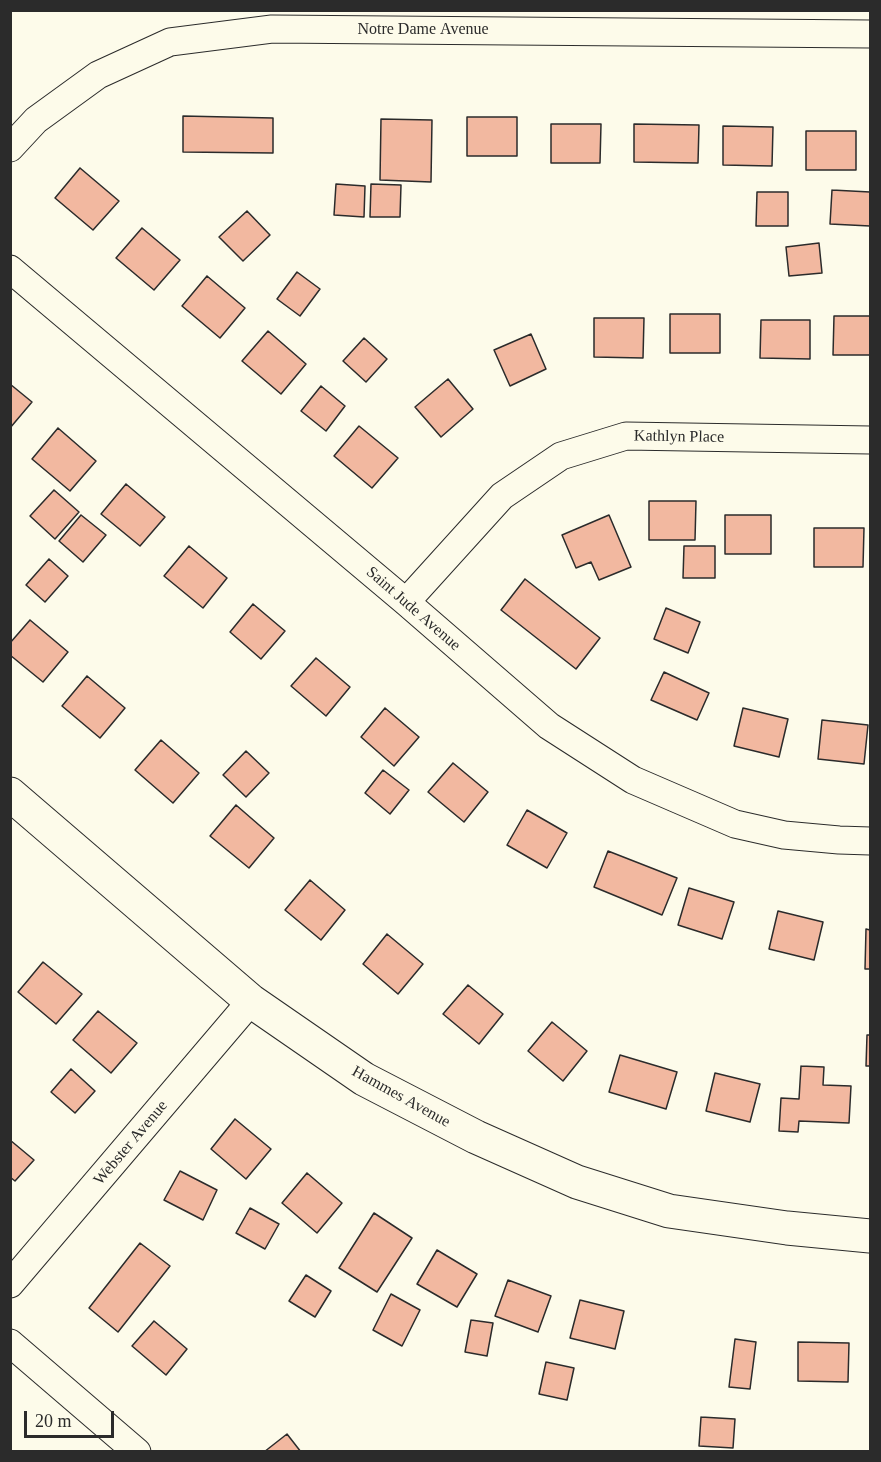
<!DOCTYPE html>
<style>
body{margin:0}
#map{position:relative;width:881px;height:1462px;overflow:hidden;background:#fdfbea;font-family:"Times New Roman",serif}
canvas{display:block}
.frame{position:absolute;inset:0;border:12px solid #2b2b2b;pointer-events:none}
.scale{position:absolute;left:24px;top:1411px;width:90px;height:27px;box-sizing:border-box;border:3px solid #2b2b2b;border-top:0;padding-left:8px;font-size:18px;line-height:21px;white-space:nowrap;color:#2b2b2b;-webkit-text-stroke:4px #fdfbea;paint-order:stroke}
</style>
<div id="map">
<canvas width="881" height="1462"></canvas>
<div class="frame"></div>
<div class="scale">20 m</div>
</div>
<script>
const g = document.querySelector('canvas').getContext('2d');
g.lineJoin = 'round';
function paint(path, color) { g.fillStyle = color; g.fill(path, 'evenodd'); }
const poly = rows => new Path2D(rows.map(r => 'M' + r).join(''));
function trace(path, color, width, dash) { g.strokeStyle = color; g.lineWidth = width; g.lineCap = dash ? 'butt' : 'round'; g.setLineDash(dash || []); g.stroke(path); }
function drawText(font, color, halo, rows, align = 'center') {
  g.font = font + ' "Times New Roman",serif'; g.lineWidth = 4.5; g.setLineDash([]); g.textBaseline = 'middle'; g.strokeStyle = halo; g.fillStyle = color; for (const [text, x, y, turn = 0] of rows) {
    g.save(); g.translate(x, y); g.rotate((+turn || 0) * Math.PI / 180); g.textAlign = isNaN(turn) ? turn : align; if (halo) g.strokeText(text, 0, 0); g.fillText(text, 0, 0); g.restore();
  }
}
const building = poly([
 [183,116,273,118,273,153,183,152,183,116],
 [467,117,517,117,517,156,467,156,467,117],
 [381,119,432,120,431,182,380,180,381,119],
 [551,124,601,124,600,163,551,163,551,124],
 [634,124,699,125,698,163,634,162,634,124],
 [723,126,773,127,772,166,723,165,723,126],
 [806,131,856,131,856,170,806,170,806,131],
 [80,168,119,201,93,230,55,198,80,168],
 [336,184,365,186,364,217,334,215,336,184],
 [371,184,401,185,400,217,370,217,371,184],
 [832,190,870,192,870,226,830,224,832,190],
 [757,192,788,192,788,226,756,226,757,192],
 [247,211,270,235,243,261,219,237,247,211],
 [142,228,180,260,154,290,116,258,142,228],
 [819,243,822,273,789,276,786,247,819,243],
 [297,272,320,289,300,316,277,299,297,272],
 [207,276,245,308,220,338,182,306,207,276],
 [670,314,720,314,720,353,670,353,670,314],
 [834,316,870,316,870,355,833,355,834,316],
 [594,318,644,318,643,358,594,357,594,318],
 [761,320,810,320,810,359,760,358,761,320],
 [268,331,306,364,281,394,242,361,268,331],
 [531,334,546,369,510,386,494,350,531,334],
 [364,338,387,359,366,382,343,361,364,338],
 [448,379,473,409,441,437,415,407,448,379],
 [10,384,32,402,10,428,10,384],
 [321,386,345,406,326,431,301,411,321,386],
 [359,426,398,458,372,488,334,456,359,426],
 [58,428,96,461,70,491,32,459,58,428],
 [126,484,165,517,140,546,101,514,126,484],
 [54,490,79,512,55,539,30,516,54,490],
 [649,501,696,501,695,540,649,540,649,501],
 [81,515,106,535,83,562,59,541,81,515],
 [609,515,631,567,599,580,591,562,576,568,562,535,609,515],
 [725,515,771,515,771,554,725,554,725,515],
 [814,528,864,528,863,567,814,567,814,528],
 [189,546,227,578,203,608,164,576,189,546],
 [684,546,715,546,715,578,683,578,684,546],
 [49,559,68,576,45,602,26,585,49,559],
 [525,579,600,638,576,669,501,610,525,579],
 [253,604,285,631,261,659,230,632,253,604],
 [666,608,700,622,688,653,654,639,666,608],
 [30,620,68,652,43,682,10,655,10,643,30,620],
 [316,658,350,687,326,716,291,686,316,658],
 [664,672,709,693,697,720,651,700,664,672],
 [87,676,125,708,100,738,62,706,87,676],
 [385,708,419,737,394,766,361,737,385,708],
 [743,708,788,719,779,757,734,746,743,708],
 [822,720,868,725,864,764,818,759,822,720],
 [161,740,199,773,173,803,135,770,161,740],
 [246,751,269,773,246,797,223,775,246,751],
 [453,763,488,792,464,822,428,792,453,763],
 [383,770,409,790,390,814,365,793,383,770],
 [236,805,274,838,249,868,210,836,236,805],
 [527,810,567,833,547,868,507,845,527,810],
 [608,851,677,878,662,915,594,887,608,851],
 [310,880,345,910,321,940,285,910,310,880],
 [689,888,734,902,722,939,678,925,689,888],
 [778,911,823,922,814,960,769,949,778,911],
 [866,929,870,930,870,969,865,969,866,929],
 [387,934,423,964,398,994,363,964,387,934],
 [43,962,82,994,56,1024,18,992,43,962],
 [468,985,503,1014,479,1044,443,1014,468,985],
 [98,1011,137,1043,111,1073,73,1040,98,1011],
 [552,1022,587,1051,563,1081,528,1051,552,1022],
 [867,1035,870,1035,870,1066,866,1066,867,1035],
 [620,1055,677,1072,666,1109,609,1092,620,1055],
 [801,1066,824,1067,823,1085,851,1086,849,1123,799,1121,798,1132,779,1131,781,1098,799,1099,801,1066],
 [71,1069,95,1091,75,1113,51,1092,71,1069],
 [715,1073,760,1084,750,1122,706,1111,715,1073],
 [235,1119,271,1149,246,1179,211,1149,235,1119],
 [10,1140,34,1160,15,1181,10,1177,10,1140],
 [180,1171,217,1190,203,1220,164,1200,180,1171],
 [307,1173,342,1203,317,1233,282,1203,307,1173],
 [250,1208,279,1224,265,1249,236,1233,250,1208],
 [374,1213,412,1238,377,1292,339,1268,374,1213],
 [140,1243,170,1266,118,1332,89,1308,140,1243],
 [437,1250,477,1274,457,1307,417,1284,437,1250],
 [306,1275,331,1291,315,1317,289,1301,306,1275],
 [508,1280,551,1296,538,1332,495,1316,508,1280],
 [391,1294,420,1310,402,1346,373,1330,391,1294],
 [580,1300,624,1311,615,1349,570,1338,580,1300],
 [471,1320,493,1323,487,1356,465,1352,471,1320],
 [154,1321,187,1349,166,1375,132,1346,154,1321],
 [735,1339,756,1342,750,1389,729,1387,735,1339],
 [798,1342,849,1343,848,1382,798,1381,798,1342],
 [546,1362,574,1368,567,1400,539,1394,546,1362],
 [701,1417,735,1419,733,1448,699,1446,701,1417],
 [287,1434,301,1452,264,1452,287,1434]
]);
paint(building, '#f2b8a0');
trace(building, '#2b2b2b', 1.5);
const street = poly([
 [10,148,36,120,98,75,170,42,272,29,870,34],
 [10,269,406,602,549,726,633,780,735,824,784,835,839,840,870,841],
 [406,602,502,496,561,456,626,436,870,440],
 [10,1284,251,1001],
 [10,1343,137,1452]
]);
const secondary = poly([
 [10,794,251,1001,364,1079,476,1137,577,1182,669,1211,787,1228,870,1236]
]);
trace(street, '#2b2b2b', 29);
trace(secondary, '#2b2b2b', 35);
trace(street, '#fdfbea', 27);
trace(secondary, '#fdfbea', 33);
drawText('16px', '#2b2b2b', '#fdfbea', [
 ["Notre Dame Avenue",423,30],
 ["Kathlyn Place",679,437,1],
 ["Saint Jude Avenue",413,609,41],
 ["Hammes Avenue",401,1097,29],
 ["Webster Avenue",131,1143,-50]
]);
</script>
